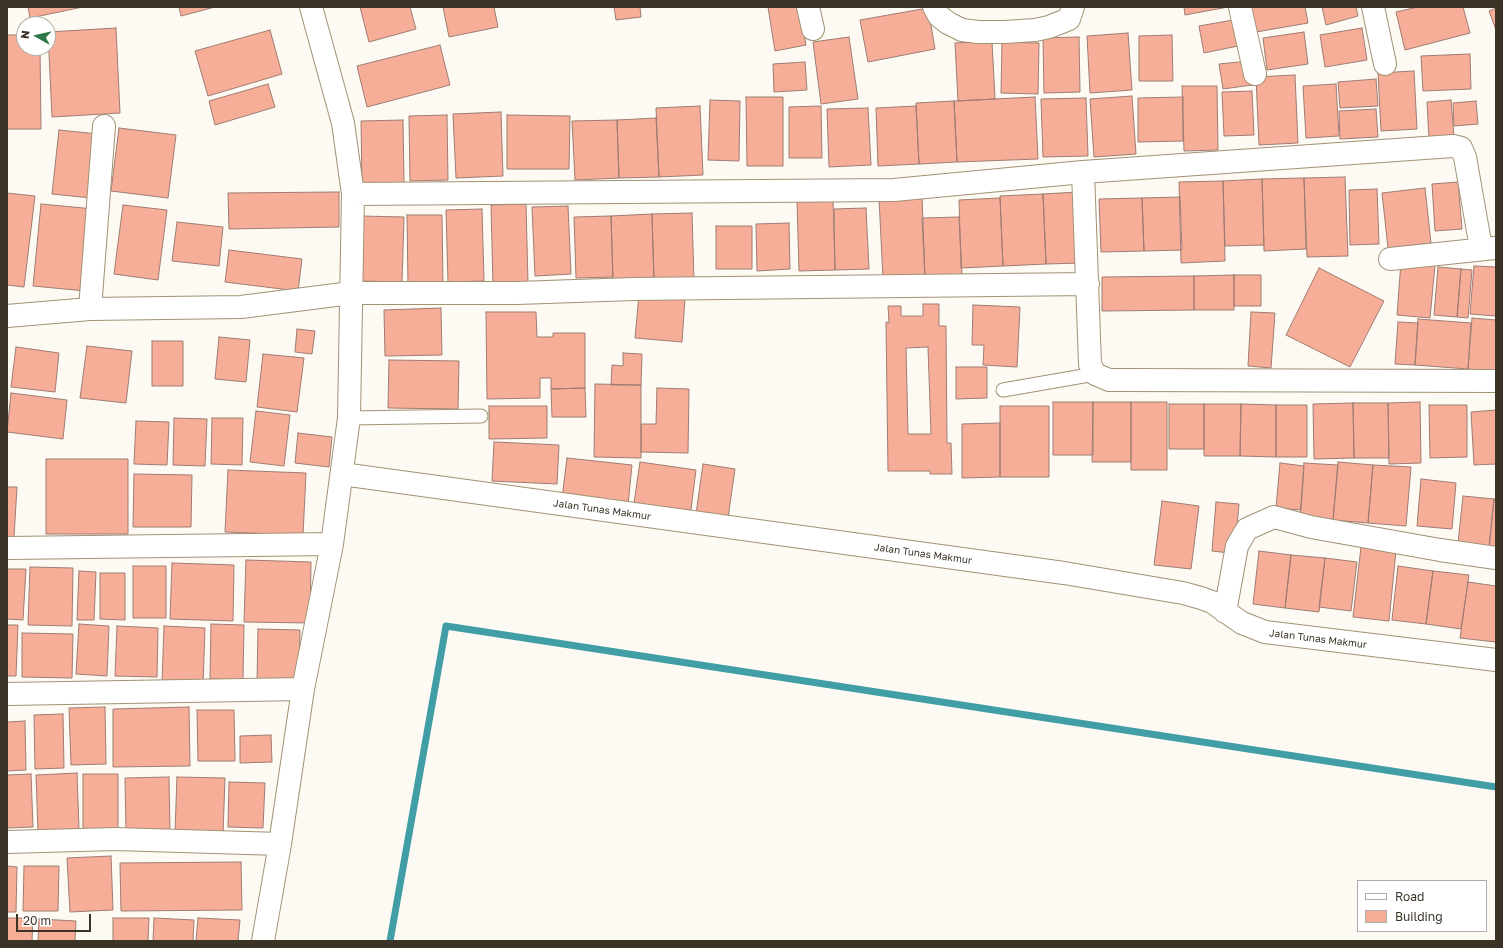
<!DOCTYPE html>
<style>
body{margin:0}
#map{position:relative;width:1503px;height:948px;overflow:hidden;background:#fdf9f3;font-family:"Golos Text",sans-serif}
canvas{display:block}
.frame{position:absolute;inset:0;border:8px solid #3a3326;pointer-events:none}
.legend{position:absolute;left:1357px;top:880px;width:130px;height:52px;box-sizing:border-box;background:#fff;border:1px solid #b0ada8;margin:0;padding:5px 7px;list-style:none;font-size:12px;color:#3a3326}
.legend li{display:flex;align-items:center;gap:8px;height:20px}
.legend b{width:20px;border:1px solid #b0ada8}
.north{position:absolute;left:16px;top:16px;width:40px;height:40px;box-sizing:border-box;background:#fff;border:1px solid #b0ada8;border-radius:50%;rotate:278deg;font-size:11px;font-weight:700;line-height:16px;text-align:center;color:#3a3326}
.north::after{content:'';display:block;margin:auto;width:14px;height:18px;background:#2b7949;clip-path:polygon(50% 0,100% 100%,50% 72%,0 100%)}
.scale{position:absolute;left:16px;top:914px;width:75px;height:18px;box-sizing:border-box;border:2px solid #3a3326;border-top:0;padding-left:5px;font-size:12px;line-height:14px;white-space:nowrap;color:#3a3326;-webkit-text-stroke:3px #fff;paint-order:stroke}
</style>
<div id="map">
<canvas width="1503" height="948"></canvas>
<div class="frame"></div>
<ul class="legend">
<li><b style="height:5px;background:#fff"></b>Road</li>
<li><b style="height:11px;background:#f7ae98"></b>Building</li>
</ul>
<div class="north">N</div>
<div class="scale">20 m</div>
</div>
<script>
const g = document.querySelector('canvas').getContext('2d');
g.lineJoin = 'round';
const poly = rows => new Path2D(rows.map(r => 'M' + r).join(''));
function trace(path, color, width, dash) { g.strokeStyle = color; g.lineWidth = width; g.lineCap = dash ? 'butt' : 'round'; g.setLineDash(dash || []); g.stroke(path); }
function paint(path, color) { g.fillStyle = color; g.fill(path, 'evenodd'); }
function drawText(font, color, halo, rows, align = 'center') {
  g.font = font + ' "Golos Text",sans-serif'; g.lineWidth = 4; g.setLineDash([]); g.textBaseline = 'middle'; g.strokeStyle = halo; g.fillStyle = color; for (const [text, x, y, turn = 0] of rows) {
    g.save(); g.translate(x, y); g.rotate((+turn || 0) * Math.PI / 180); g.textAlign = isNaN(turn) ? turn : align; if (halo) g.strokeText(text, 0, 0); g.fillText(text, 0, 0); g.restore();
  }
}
trace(poly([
 [390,941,446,626,1496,787]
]), '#429ea6', 7);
const building = poly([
 [28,7,83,7,30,18,28,7],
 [179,7,215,7,181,16,179,7],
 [360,7,410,7,416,29,369,42,360,7],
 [443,7,494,7,498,27,449,37,443,7],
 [614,7,640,7,641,17,616,20,614,7],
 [768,7,799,7,806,45,775,51,768,7],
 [1184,7,1228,7,1185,15,1184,7],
 [1251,7,1305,7,1308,23,1256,32,1251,7],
 [1322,7,1356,7,1358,16,1326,25,1322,7],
 [1418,7,1463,7,1470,33,1405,50,1396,12,1418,7],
 [928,8,935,49,868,62,860,20,928,8],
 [1496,8,1496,30,1489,11,1496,8],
 [1233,20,1238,46,1204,53,1199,26,1233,20],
 [116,28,120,113,52,117,48,32,116,28],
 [1362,28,1367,60,1325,67,1320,35,1362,28],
 [270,30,282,74,208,96,195,51,270,30],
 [1304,32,1308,64,1267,70,1263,38,1304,32],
 [1128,33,1132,90,1090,93,1087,36,1128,33],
 [7,35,24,35,24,48,40,48,41,129,7,129,7,35],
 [1172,35,1173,81,1139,81,1139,36,1172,35],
 [849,37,858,99,821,104,813,42,849,37],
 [1079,37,1080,92,1044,93,1043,38,1079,37],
 [992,41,995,99,958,101,955,43,992,41],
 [1002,42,1039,43,1038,94,1001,93,1002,42],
 [440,45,450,85,367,107,357,66,440,45],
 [1470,54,1471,89,1423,91,1421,56,1470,54],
 [1249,61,1252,85,1223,89,1219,64,1249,61],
 [805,62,807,90,774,92,773,64,805,62],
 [1414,71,1417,129,1381,131,1378,73,1414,71],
 [1295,75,1298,143,1259,145,1256,77,1295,75],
 [1376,79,1378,106,1340,108,1338,82,1376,79],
 [268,84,275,107,215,125,209,101,268,84],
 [1336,84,1339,136,1306,138,1303,86,1336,84],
 [1182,86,1217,86,1218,150,1184,151,1182,86],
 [1252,91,1254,135,1224,136,1222,92,1252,91],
 [1132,96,1136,154,1094,157,1090,99,1132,96],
 [746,97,783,97,783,166,747,166,746,97],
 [1035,97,1038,159,957,162,954,101,1035,97],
 [1183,97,1183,141,1138,142,1138,98,1183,97],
 [1086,98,1088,156,1043,157,1041,99,1086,98],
 [710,100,740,101,739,161,708,160,710,100],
 [1451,100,1454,137,1429,139,1427,102,1451,100],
 [954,101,957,162,919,164,916,103,954,101],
 [1476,101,1478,124,1454,126,1453,103,1476,101],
 [700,106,703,175,659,177,656,108,700,106],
 [821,106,822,158,789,158,789,107,821,106],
 [916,106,919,164,878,166,876,108,916,106],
 [868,108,871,165,829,167,827,109,868,108],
 [1376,109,1378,137,1340,139,1339,111,1376,109],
 [501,112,503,176,456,178,453,114,501,112],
 [447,115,448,180,410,181,409,116,447,115],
 [507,115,570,116,569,169,507,169,507,115],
 [656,118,659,177,619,178,617,120,656,118],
 [403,120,404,183,362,184,361,121,403,120],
 [617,120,619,178,575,180,572,121,617,120],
 [119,128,176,135,168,198,111,191,119,128],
 [59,130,98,134,91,198,52,194,59,130],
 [1345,177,1348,256,1307,257,1304,178,1345,177],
 [1304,178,1306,249,1264,251,1262,179,1304,178],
 [1262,179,1264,245,1225,246,1223,181,1262,179],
 [1223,181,1225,261,1181,263,1179,182,1223,181],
 [1458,182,1462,229,1435,231,1432,184,1458,182],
 [1425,188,1431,243,1388,248,1382,193,1425,188],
 [1377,189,1379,244,1350,245,1349,190,1377,189],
 [339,192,339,227,229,229,228,193,339,192],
 [1078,192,1081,263,1046,264,1043,194,1078,192],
 [7,193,35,196,24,287,7,285,7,193],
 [1043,194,1046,264,1003,266,1000,196,1043,194],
 [922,196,925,277,883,279,879,198,922,196],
 [1180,197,1182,250,1144,251,1142,198,1180,197],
 [833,198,835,270,799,271,797,199,833,198],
 [1000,198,1003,266,961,268,959,200,1000,198],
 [1142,198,1144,251,1101,252,1099,199,1142,198],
 [41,204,94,209,86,291,33,286,41,204],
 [526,204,528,284,493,285,491,205,526,204],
 [123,205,167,210,158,280,114,274,123,205],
 [568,206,571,274,535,276,532,207,568,206],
 [866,208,869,269,835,270,834,209,866,208],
 [482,209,484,281,448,282,446,210,482,209],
 [692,213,694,281,654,282,652,214,692,213],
 [652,214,654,282,613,283,611,216,652,214],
 [407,215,442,215,443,286,408,286,407,215],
 [361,216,404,217,402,282,359,281,361,216],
 [611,216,613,277,576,278,574,217,611,216],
 [959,217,962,275,925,277,922,218,959,217],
 [177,222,223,227,219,266,172,261,177,222],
 [789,223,790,269,757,271,756,224,789,223],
 [716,226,752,226,752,269,716,269,716,226],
 [229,250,302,259,298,291,225,282,229,250],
 [1401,262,1435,265,1430,318,1397,315,1401,262],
 [1474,266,1496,267,1496,316,1470,314,1474,266],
 [1438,267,1461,269,1457,317,1434,315,1438,267],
 [1319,268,1384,301,1350,367,1286,335,1319,268],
 [1461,269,1472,270,1468,318,1457,317,1461,269],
 [1234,275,1234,310,1194,310,1194,276,1234,275],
 [1234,275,1261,275,1261,306,1234,306,1234,275],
 [1194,276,1194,310,1102,311,1102,277,1194,276],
 [639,295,685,298,682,342,635,338,639,295],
 [923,304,939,304,939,326,946,326,947,443,951,443,952,474,930,474,930,471,888,471,886,322,889,323,888,306,901,306,901,316,923,316,923,304],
 [928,347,931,434,908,434,906,348,928,347],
 [973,305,1020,307,1017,367,983,365,984,345,972,345,973,305],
 [441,308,442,355,385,356,384,310,441,308],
 [486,312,536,312,537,337,553,337,553,333,585,333,585,388,551,389,551,378,540,378,540,398,487,399,486,312],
 [1251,312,1275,313,1271,368,1248,366,1251,312],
 [1472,318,1496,320,1496,371,1468,369,1472,318],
 [1418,319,1471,323,1468,369,1415,365,1418,319],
 [1398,322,1418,323,1415,365,1395,364,1398,322],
 [297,329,315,331,312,354,295,352,297,329],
 [219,337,250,340,246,382,215,379,219,337],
 [152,341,183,341,183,386,152,386,152,341],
 [87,346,132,351,126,403,80,398,87,346],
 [16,347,59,353,55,392,11,387,16,347],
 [623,353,642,354,641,385,611,385,612,365,623,366,623,353],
 [263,354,304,358,297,412,257,407,263,354],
 [389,360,459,361,458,409,388,408,389,360],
 [956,367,987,367,987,398,956,399,956,367],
 [595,384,641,385,641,458,594,457,595,384],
 [585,388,586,417,552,417,551,389,585,388],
 [657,388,689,389,688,453,641,452,641,424,656,424,657,388],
 [11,393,67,400,63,439,7,432,11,393],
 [1053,402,1093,402,1093,455,1053,455,1053,402],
 [1093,402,1131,402,1131,462,1092,462,1093,402],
 [1131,402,1167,402,1167,470,1131,470,1131,402],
 [1420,402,1421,463,1389,464,1388,403,1420,402],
 [1353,403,1354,458,1314,459,1313,404,1353,403],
 [1353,403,1388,403,1389,458,1354,458,1353,403],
 [1169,404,1204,404,1204,449,1169,449,1169,404],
 [1204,404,1241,404,1240,456,1204,456,1204,404],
 [1241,404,1276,405,1276,457,1240,456,1241,404],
 [1276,405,1307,405,1307,457,1276,457,1276,405],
 [1429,405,1467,405,1467,457,1430,458,1429,405],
 [489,406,547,406,547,438,489,439,489,406],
 [1000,406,1049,406,1049,477,1000,477,1000,406],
 [1496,410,1496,464,1474,465,1471,412,1496,410],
 [256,411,290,415,284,466,250,462,256,411],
 [174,418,207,419,205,466,173,465,174,418],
 [212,418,243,418,242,465,211,464,212,418],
 [136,421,169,422,167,465,134,464,136,421],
 [1000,423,1000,477,962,478,962,424,1000,423],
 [298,433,332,437,329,467,295,463,298,433],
 [494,442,559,445,557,484,492,481,494,442],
 [567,458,632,465,628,505,562,498,567,458],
 [46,459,128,459,128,534,46,534,46,459],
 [640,462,696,470,690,517,633,510,640,462],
 [1338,462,1373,465,1368,523,1333,520,1338,462],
 [1280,463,1304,466,1301,510,1276,508,1280,463],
 [1304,463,1338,465,1333,520,1300,517,1304,463],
 [703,464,735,469,728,518,696,514,703,464],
 [1373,465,1411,467,1406,526,1368,523,1373,465],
 [228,470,306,473,303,535,225,532,228,470],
 [134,474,192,475,191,527,133,527,134,474],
 [1421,479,1456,483,1452,529,1417,526,1421,479],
 [7,487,17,487,14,537,7,537,7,487],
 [1463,496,1494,499,1489,546,1458,543,1463,496],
 [1494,499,1496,499,1496,551,1489,550,1494,499],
 [1162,501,1199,506,1191,569,1154,565,1162,501],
 [1216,502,1239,504,1236,537,1229,553,1212,551,1216,502],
 [1361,547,1396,551,1389,621,1353,617,1361,547],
 [1259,551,1291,555,1285,608,1253,604,1259,551],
 [1291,555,1325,558,1319,612,1285,608,1291,555],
 [1325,558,1357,562,1351,611,1319,607,1325,558],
 [246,560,311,562,310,623,244,622,246,560],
 [172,563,234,565,233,621,170,619,172,563],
 [133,566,166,566,166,618,133,618,133,566],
 [1398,566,1433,571,1426,624,1392,620,1398,566],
 [30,567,73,568,72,626,28,625,30,567],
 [7,569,26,569,23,620,7,619,7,569],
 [79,571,96,572,94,620,77,620,79,571],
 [1433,571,1469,575,1461,629,1426,624,1433,571],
 [100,573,125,573,125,620,100,619,100,573],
 [1468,582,1496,586,1496,642,1460,638,1468,582],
 [79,624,109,626,107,676,76,674,79,624],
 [211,624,244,625,243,680,210,679,211,624],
 [7,625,18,625,16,676,7,676,7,625],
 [117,626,158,628,157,677,115,676,117,626],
 [164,626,205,628,203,685,162,683,164,626],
 [258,629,300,630,299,683,257,682,258,629],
 [22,633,73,634,72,678,22,677,22,633],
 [105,707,106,764,71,765,69,708,105,707],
 [189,707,190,766,113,767,113,709,189,707],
 [197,710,234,710,235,761,198,761,197,710],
 [63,714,64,768,35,769,34,715,63,714],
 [25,721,26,770,7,771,7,722,25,721],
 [271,735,272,762,240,763,240,736,271,735],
 [77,773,79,829,38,831,36,775,77,773],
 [31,774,33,827,7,828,7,775,31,774],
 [83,774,118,774,118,830,83,830,83,774],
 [169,777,170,831,126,832,125,778,169,777],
 [177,777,225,778,223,834,175,832,177,777],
 [229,782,265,783,263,828,228,827,229,782],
 [111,856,113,910,70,912,67,858,111,856],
 [241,862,242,910,121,911,120,863,241,862],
 [7,866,17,867,16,912,7,912,7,866],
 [24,866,59,866,58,911,23,911,24,866],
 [7,918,33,918,32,941,7,941,7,918],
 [113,918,149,918,148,941,113,941,113,918],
 [154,918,194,920,193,941,153,941,154,918],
 [198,918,240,920,238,941,196,941,198,918],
 [39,919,76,921,75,941,38,941,39,919]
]);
paint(building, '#f7ae98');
trace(building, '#9f7c72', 1);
const service = poly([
 [1003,390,1095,374],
 [349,418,481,416]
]);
const minor = poly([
 [808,7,813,29],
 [934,7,939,16,948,23,962,30,978,32,1005,32,1035,30,1049,27,1069,19,1073,7],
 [1240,7,1255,74],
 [1373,7,1385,64],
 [1083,172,1090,364,1095,374,1109,380,1120,380,1496,381],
 [353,194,894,190,1083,172,1453,146,1461,148,1465,157,1481,248],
 [1390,259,1495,248],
 [90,309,104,126],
 [7,316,90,309,241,307,351,293,517,293,634,289,1088,284],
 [342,474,1064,573,1183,593,1201,598,1212,602,1242,623,1265,632,1496,660],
 [7,548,332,544],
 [1225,612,1237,546,1247,529,1274,517,1311,527,1440,550,1496,558],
 [7,694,303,689],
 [7,842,115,839,280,844],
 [263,941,280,844,303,689,332,544,349,418,353,194,343,123,311,7]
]);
trace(service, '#a29274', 15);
trace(minor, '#a29274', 24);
trace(service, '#fff', 13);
trace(minor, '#fff', 22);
drawText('10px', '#3a3326', '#fff', [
 ["Jalan Tunas Makmur",602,510,8],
 ["Jalan Tunas Makmur",923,554,8],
 ["Jalan Tunas Makmur",1318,639,7]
]);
</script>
